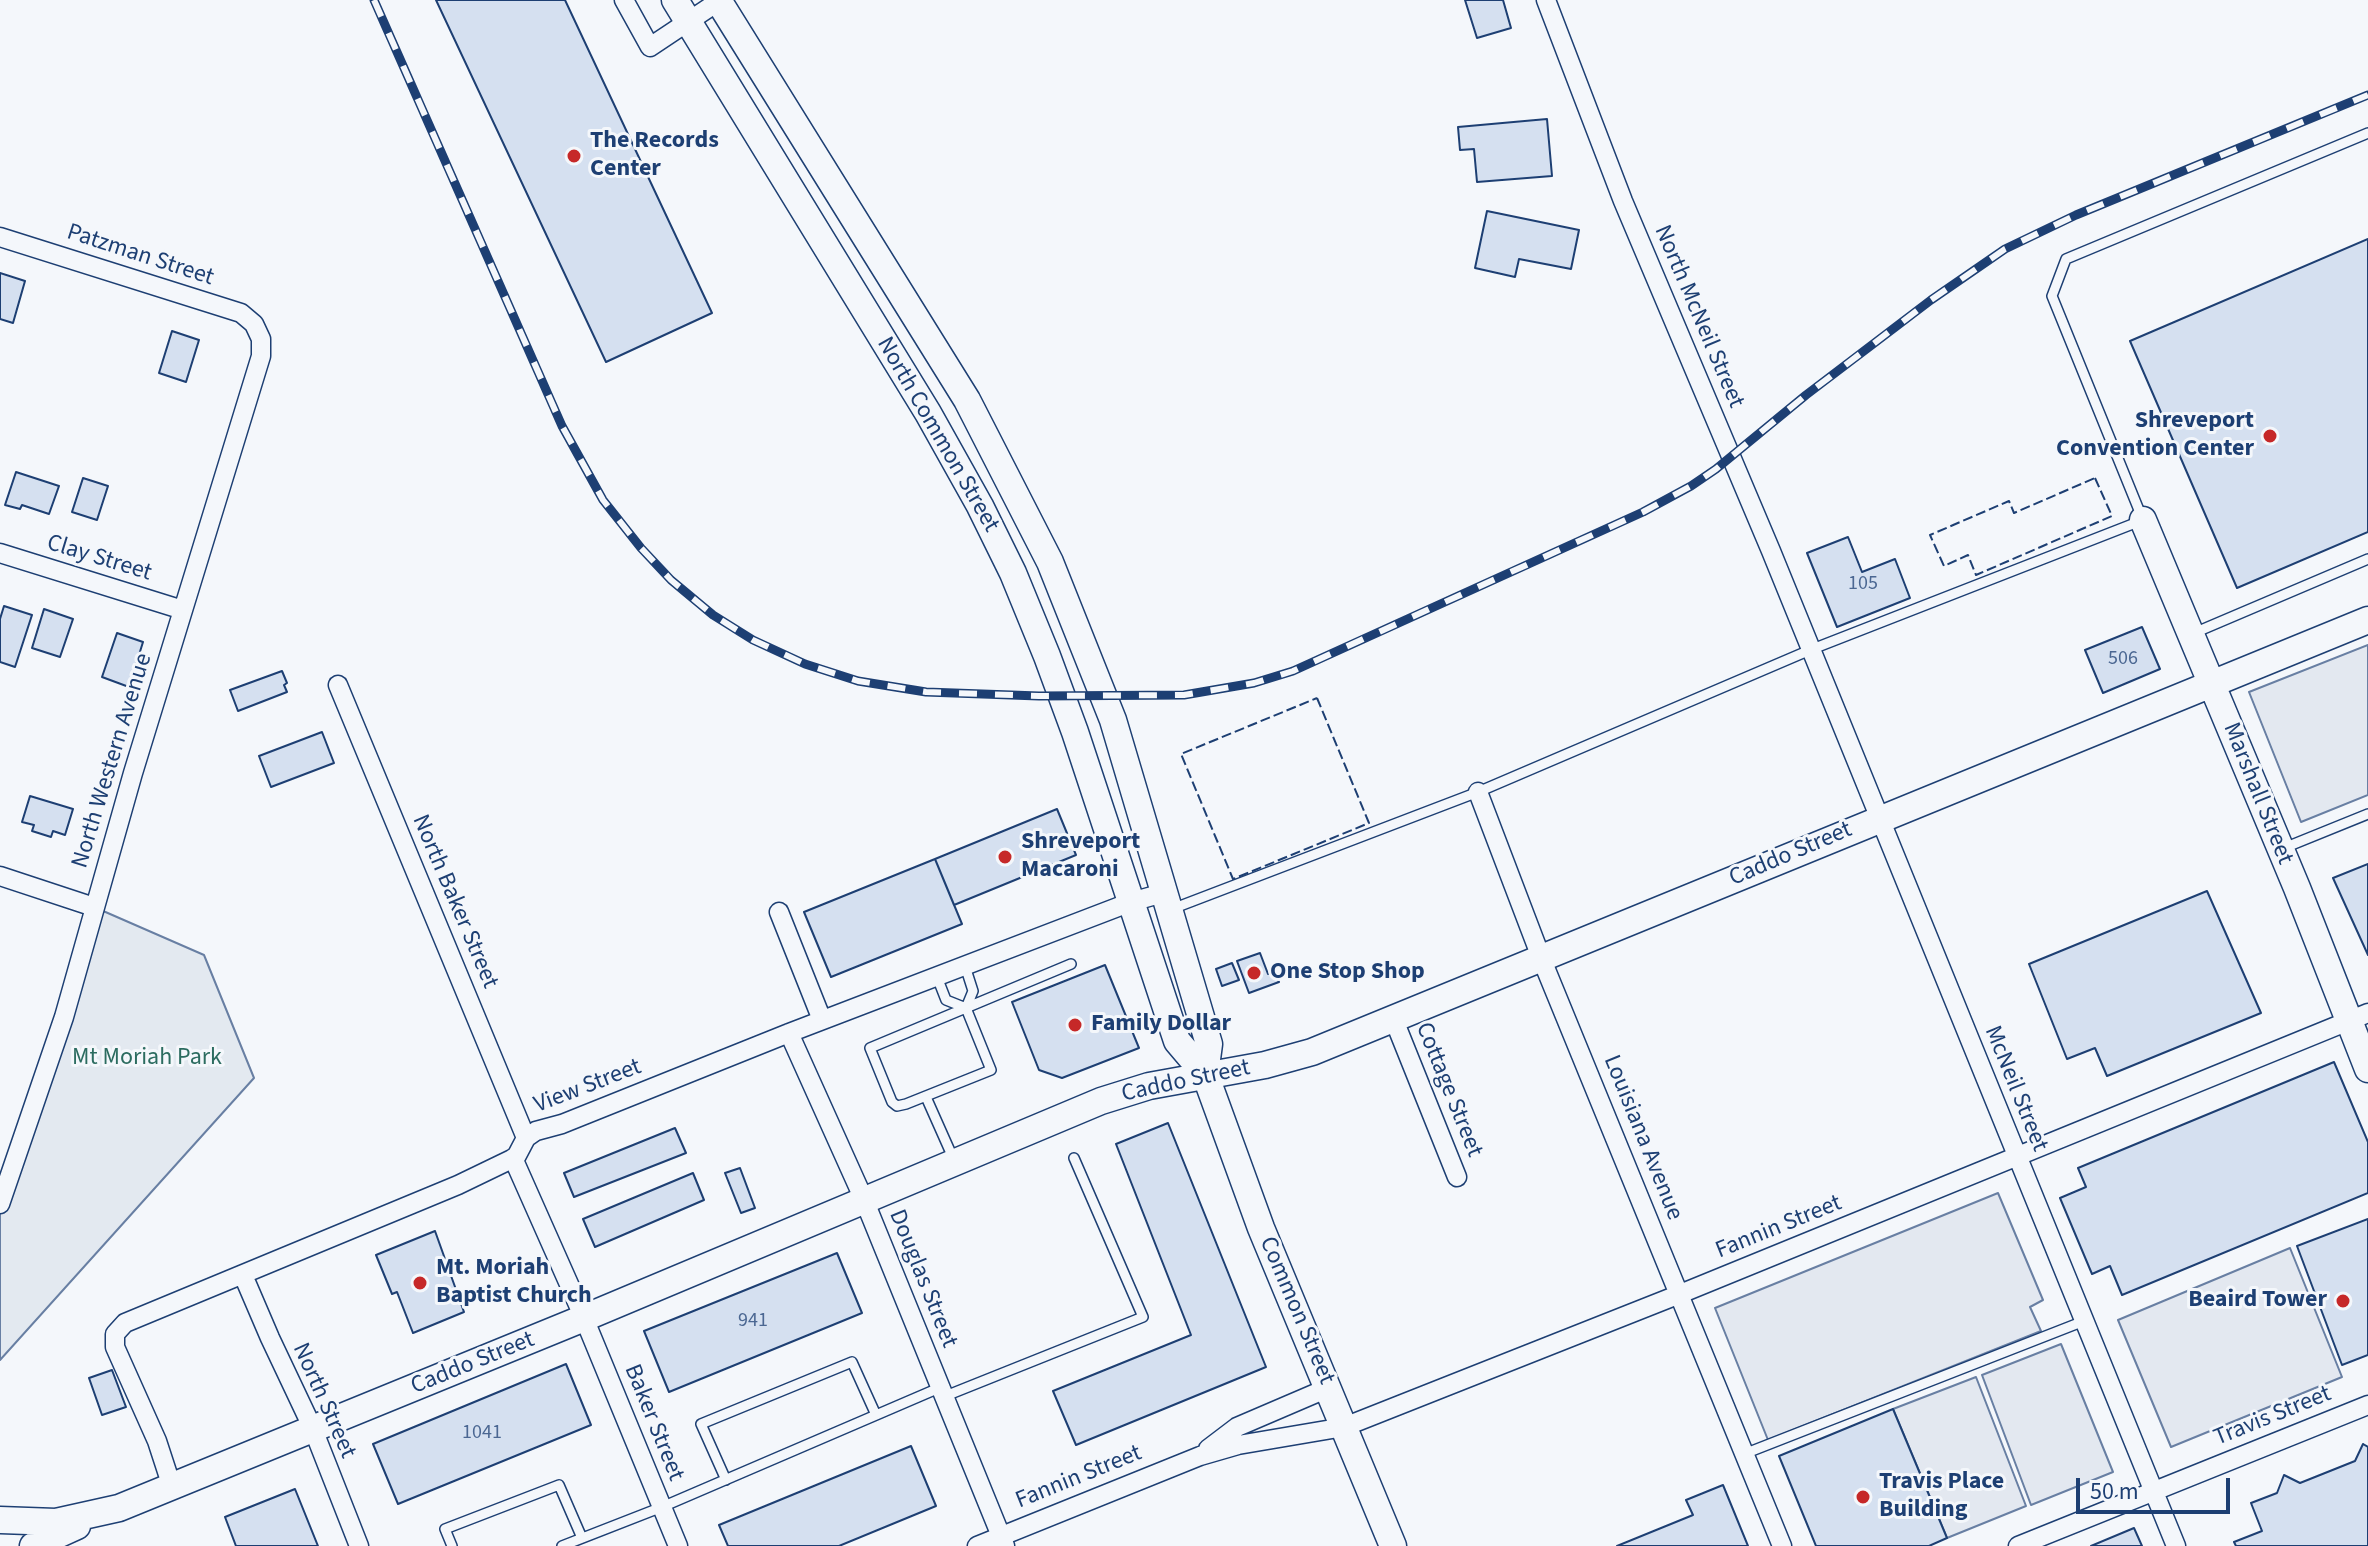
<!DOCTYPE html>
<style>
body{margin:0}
#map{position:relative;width:2368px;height:1546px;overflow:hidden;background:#f4f7fb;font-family:"Source Sans 3",sans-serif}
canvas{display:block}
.scale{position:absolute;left:2076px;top:1478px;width:154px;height:36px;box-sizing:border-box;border:4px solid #1d3f73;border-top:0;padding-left:10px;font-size:24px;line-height:28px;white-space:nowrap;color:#1d3f73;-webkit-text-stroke:6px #f4f7fb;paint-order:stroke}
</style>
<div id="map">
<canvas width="2368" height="1546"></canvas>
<div class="scale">50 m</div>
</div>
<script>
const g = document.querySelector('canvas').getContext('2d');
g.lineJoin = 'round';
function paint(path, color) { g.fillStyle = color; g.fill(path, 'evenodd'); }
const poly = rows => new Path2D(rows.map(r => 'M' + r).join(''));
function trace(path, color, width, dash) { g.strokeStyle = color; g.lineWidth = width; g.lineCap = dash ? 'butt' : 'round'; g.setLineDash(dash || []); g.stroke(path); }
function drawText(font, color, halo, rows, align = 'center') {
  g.font = font + ' "Source Sans 3",sans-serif'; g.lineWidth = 6; g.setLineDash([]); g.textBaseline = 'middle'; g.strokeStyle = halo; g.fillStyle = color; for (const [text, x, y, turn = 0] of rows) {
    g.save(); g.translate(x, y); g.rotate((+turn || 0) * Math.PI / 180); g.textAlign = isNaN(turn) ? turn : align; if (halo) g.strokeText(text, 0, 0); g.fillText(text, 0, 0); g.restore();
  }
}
const green = poly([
 [94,907,204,955,254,1078,0,1360,0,1205,94,907]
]);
paint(green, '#e3e9f0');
trace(green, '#687fa3', 2);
const parking = poly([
 [2368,645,2368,795,2301,822,2249,692,2368,645],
 [1998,1193,2043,1300,2030,1307,2041,1331,1768,1440,1715,1308,1998,1193],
 [2290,1248,2342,1377,2171,1447,2118,1320,2290,1248],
 [2061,1344,2113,1472,2031,1505,1982,1375,2061,1344],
 [1976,1377,2026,1506,1947,1538,1893,1409,1976,1377]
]);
paint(parking, '#e3e8f0');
trace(parking, '#687fa3', 2);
const building = poly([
 [436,0,565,0,712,313,606,362,436,0],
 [1465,0,1503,0,1511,28,1477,38,1465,0],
 [1547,119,1552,176,1477,182,1474,149,1460,150,1458,127,1547,119],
 [1487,211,1579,230,1571,269,1519,259,1515,277,1475,268,1487,211],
 [2368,239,2368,532,2237,588,2130,341,2368,239],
 [0,273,25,281,13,323,0,319,0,273],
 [172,331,199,340,186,382,159,373,172,331],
 [16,472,59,486,49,514,22,505,20,509,5,505,16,472],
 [83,478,108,486,97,520,72,512,83,478],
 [1848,537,1862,572,1895,559,1910,598,1837,627,1807,553,1848,537],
 [4,606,32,615,15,667,0,662,0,619,4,606],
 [44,609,73,619,60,657,32,648,44,609],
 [2142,627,2160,669,2103,693,2085,650,2142,627],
 [117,633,143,642,129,687,102,677,117,633],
 [282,671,287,683,284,685,287,692,238,711,230,690,282,671],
 [322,732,334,763,271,787,259,756,322,732],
 [30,796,73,809,65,835,53,831,51,837,32,831,34,825,22,822,30,796],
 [1057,809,1076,855,954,905,935,859,1057,809],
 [935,859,962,924,831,977,804,912,935,859],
 [2368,864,2368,955,2333,878,2368,864],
 [2207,891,2261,1013,2107,1076,2095,1048,2067,1059,2029,964,2207,891],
 [1260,953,1268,974,1274,972,1279,982,1249,993,1237,961,1260,953],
 [1232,963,1239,980,1222,986,1216,969,1232,963],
 [1105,965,1139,1048,1062,1078,1039,1070,1012,1002,1105,965],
 [2334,1062,2368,1142,2368,1193,2122,1295,2110,1266,2092,1274,2060,1198,2086,1187,2078,1168,2334,1062],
 [1168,1123,1266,1367,1076,1445,1053,1391,1191,1335,1116,1144,1168,1123],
 [675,1128,686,1153,574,1197,564,1173,675,1128],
 [740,1168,755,1208,741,1213,725,1173,740,1168],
 [693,1173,704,1200,595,1247,583,1219,693,1173],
 [2368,1219,2368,1355,2342,1365,2297,1246,2368,1219],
 [435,1231,464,1312,413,1333,397,1292,392,1294,376,1255,435,1231],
 [837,1253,862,1313,669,1392,644,1331,837,1253],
 [566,1364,591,1425,398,1504,373,1444,566,1364],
 [112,1370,126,1407,102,1415,89,1378,112,1370],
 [1893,1409,1947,1538,1929,1546,1816,1546,1779,1456,1893,1409],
 [2363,1444,2368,1447,2368,1546,2236,1546,2234,1542,2262,1531,2251,1503,2277,1493,2284,1475,2300,1483,2355,1461,2363,1444],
 [911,1446,936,1506,839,1546,728,1546,719,1525,911,1446],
 [1723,1485,1748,1546,1617,1546,1693,1515,1686,1500,1723,1485],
 [295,1489,318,1546,236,1546,225,1517,295,1489],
 [2134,1528,2142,1546,2091,1546,2134,1528]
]);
paint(building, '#d5e0f0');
trace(building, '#1d3f73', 2);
const lane = poly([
 [2194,633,2368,559],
 [2284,848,2368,814],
 [1172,909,1478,792,1810,650,2143,520,2052,296,2066,259,2368,133],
 [937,977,946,1000,966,1008,973,991,965,966],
 [966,1008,991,1070,906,1104,897,1106,892,1102,870,1048,1071,964],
 [926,1097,954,1160],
 [943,1397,1143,1317,1074,1158],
 [1744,1454,2084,1321],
 [726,1480,701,1424,852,1362,876,1415],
 [452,1546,445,1529,559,1485,582,1538],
 [562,1546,662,1507,939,1388]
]);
const street = poly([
 [624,0,650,47,719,1],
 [1546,0,1623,201,1771,551,2176,1546],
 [0,237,241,313,254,324,261,339,261,356,133,773,64,1017,0,1204],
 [0,553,183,610],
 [338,685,526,1138],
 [1478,792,1542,960,1782,1546],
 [0,876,94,907],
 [779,912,822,1020],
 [1394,1020,1457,1177],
 [789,1033,865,1202,1005,1546],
 [513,1158,584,1318,678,1546],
 [243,1275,270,1338,313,1429,359,1546],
 [1208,1449,1237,1427,1328,1388],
 [172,1487,157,1441,115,1347,115,1334,125,1323,458,1185,516,1157,526,1138,536,1131,562,1124,789,1033,1131,902,1163,893],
 [977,1546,1200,1456,1238,1445,1344,1427,1680,1294,2368,1013],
 [2018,1546,2368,1405]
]);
const secondary = poly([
 [675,0,928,413,980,506,1013,573,1047,656,1075,732,1177,1041,1205,1074,1261,1228,1393,1546],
 [718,0,967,400,1050,562,1113,720,1209,1044,1205,1074],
 [2143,520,2297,888,2368,1069],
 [0,1520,56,1522,119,1508,584,1318,1101,1101,1149,1086,1265,1065,1312,1052,2368,620],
 [33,1546,77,1526]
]);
trace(lane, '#1d3f73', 12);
trace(street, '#1d3f73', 21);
trace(secondary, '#1d3f73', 29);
trace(lane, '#f4f7fb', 9);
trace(street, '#f4f7fb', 18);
trace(secondary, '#f4f7fb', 26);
const rail = poly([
 [374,0,562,426,603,500,641,548,671,580,713,615,753,640,805,664,858,681,926,692,1039,696,1184,695,1254,683,1293,671,1643,512,1691,486,1716,469,1806,395,1931,300,2005,249,2076,215,2368,95]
]);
trace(rail, '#1d3f73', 9);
trace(rail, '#f4f7fb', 6, [18]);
trace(poly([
 [2095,478,2112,516,1976,575,1968,555,1944,566,1930,535,2009,501,2014,513,2095,478],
 [1317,698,1369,823,1233,879,1181,754,1317,698]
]), '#1d3f73', 2, [10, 4]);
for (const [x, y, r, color] of [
 [574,156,8,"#c62828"],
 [2270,436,8,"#c62828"],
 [1005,857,8,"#c62828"],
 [1254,973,8,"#c62828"],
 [1075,1025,8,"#c62828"],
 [420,1283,8,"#c62828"],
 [2343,1301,8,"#c62828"],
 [1863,1497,8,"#c62828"]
]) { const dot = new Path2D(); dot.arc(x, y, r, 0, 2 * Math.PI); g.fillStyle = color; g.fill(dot); trace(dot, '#f4f7fb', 3); }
drawText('20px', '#4b6792', null, [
 ["105",1863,585],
 ["506",2123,660],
 ["941",753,1322],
 ["1041",482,1434]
]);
drawText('bold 24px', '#1d3f73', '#f4f7fb', [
 ["The Records",590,142],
 ["Center",590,170],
 ["Shreveport",2254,422,"right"],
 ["Convention Center",2254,450,"right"],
 ["Shreveport",1021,843],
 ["Macaroni",1021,871],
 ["One Stop Shop",1270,973],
 ["Family Dollar",1091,1025],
 ["Mt. Moriah",436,1269],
 ["Baptist Church",436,1297],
 ["Beaird Tower",2327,1301,"right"],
 ["Travis Place",1879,1483],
 ["Building",1879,1511]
], 'left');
drawText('24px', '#1d3f73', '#f4f7fb', [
 ["Patzman Street",140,256,18],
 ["North McNeil Street",1698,317,67],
 ["North Common Street",937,435,60],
 ["Clay Street",99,559,17],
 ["North Western Avenue",113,761,-73],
 ["Marshall Street",2257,794,68],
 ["Caddo Street",1791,855,-23],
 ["North Baker Street",454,902,67],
 ["Caddo Street",1186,1082,-12],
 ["View Street",588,1087,-21],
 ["McNeil Street",2015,1089,68],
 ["Cottage Street",1448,1090,68],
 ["Louisiana Avenue",1642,1138,68],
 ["Fannin Street",1779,1228,-22],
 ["Douglas Street",922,1279,68],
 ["Common Street",1296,1311,67],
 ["Caddo Street",473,1364,-22],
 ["North Street",323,1401,66],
 ["Travis Street",2273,1417,-22],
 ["Baker Street",653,1423,68],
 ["Fannin Street",1079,1478,-22]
]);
drawText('24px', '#2c6c60', '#f4f7fb', [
 ["Mt Moriah Park",147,1059]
]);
</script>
